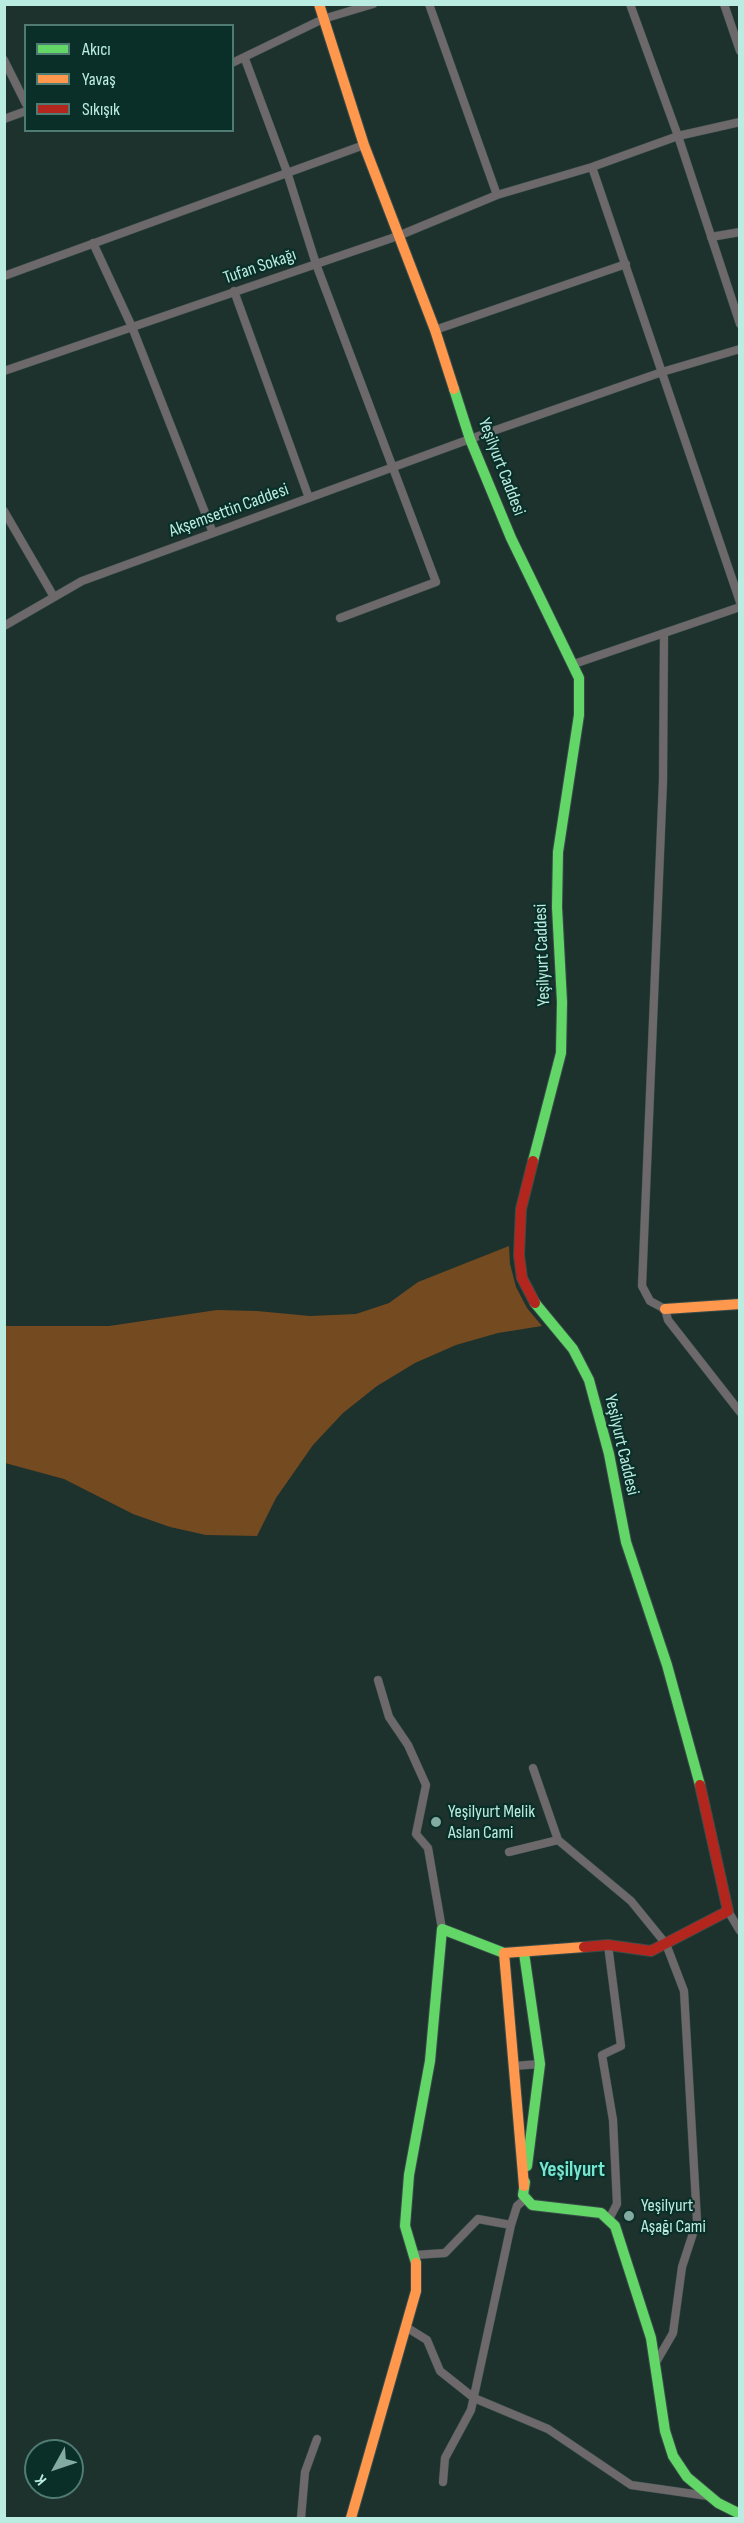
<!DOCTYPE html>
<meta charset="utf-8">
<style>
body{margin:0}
#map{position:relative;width:744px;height:2523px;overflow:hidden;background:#1d312d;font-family:"Sofia Sans Condensed",sans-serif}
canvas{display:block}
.frame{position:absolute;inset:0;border:6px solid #baece1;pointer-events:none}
.legend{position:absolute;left:24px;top:24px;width:210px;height:108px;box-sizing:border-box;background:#0a2f29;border:2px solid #507b73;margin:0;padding:8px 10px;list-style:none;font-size:18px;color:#baece1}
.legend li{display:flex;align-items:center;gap:12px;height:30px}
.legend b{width:30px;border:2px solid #507b73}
.north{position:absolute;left:24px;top:2439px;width:60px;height:60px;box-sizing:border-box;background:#0a2f29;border:2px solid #507b73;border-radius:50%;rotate:230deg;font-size:16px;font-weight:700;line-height:24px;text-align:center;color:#baece1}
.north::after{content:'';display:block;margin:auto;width:21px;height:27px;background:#83aba2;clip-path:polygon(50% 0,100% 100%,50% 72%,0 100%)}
</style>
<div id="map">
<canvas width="744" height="2523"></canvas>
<div class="frame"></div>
<ul class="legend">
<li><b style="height:8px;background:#63d668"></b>Akıcı</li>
<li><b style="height:8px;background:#ff974d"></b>Yavaş</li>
<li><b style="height:8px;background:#b3261e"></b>Sıkışık</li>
</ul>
<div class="north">K</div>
</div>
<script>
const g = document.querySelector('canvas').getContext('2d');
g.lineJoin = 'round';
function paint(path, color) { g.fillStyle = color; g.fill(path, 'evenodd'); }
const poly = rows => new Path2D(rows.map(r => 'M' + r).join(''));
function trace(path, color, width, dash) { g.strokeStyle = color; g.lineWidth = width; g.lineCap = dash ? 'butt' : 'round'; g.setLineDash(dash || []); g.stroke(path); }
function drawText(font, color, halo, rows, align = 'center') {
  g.font = font + ' "Sofia Sans Condensed",sans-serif'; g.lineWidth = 4.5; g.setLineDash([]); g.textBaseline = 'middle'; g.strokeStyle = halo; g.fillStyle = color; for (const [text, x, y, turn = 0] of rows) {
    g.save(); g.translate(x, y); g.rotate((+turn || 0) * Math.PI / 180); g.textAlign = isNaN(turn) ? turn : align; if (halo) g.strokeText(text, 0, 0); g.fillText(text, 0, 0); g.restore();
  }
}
paint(poly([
 [509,1246,510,1264,516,1287,527,1308,542,1326,498,1333,456,1345,415,1363,377,1386,343,1413,313,1445,276,1498,257,1536,206,1535,170,1527,133,1514,64,1479,5,1463,5,1326,109,1326,217,1310,257,1311,310,1316,356,1314,389,1303,418,1282]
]), '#744a21');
const street = poly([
 [429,4,497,195],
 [630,4,678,136,740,324],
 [724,4,740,51],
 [245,59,287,172,316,264,436,582,340,618],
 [4,60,26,104],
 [232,63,323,19,373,4],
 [4,119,26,111],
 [592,167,740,602],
 [711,237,740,232],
 [93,243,132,327,213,533],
 [4,276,364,145],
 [234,291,309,498],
 [435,330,626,264],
 [4,371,398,236,497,195,592,167,678,136,740,122],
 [4,511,54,597],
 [4,626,82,581,470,439,662,372,740,349],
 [664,633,663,781,642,1286,650,1301,665,1309,668,1320,740,1412],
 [574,664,740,607],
 [378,1680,389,1717,408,1745,426,1785,416,1834,428,1848,442,1929],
 [533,1768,558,1840,631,1901,666,1944,684,1991,697,2221,682,2267,673,2333,655,2364],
 [509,1852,558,1840],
 [728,1911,740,1931],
 [608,1945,621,2046,602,2055,613,2120,617,2204,609,2219],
 [514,2066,540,2064],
 [415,2255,445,2253,478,2219,511,2225],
 [406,2327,427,2340,440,2371,474,2398,548,2429,631,2485,708,2496],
 [443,2482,445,2458,471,2410,511,2225,517,2206,525,2199],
 [301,2518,305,2472,317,2439]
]);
const fast = poly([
 [454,389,470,439,511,538,579,678,579,715,558,852,557,907,562,1002,561,1053,533,1161],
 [535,1303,573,1349,589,1380,609,1454,626,1542,667,1665,700,1785],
 [524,1953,540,2064,527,2166],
 [525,2182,523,2195,532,2205,601,2213,615,2226,651,2338,665,2431,673,2456,687,2477,718,2503,740,2514],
 [416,2263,405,2226,409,2175,430,2061,442,1929,504,1953]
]);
const slow = poly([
 [319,4,364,145,435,330,454,389],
 [665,1309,740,1304],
 [524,2186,504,1953,584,1947],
 [351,2518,416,2291,416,2263]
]);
const jam = poly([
 [533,1161,521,1209,519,1255,522,1278,535,1303],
 [584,1947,608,1945,651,1951,728,1911,700,1785]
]);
trace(street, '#384d49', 9);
trace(fast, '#384d49', 12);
trace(slow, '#384d49', 12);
trace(jam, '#384d49', 12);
trace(street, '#6d696b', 8);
trace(fast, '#63d668', 10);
trace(slow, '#ff974d', 10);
trace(jam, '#b3261e', 10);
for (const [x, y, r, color] of [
 [436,1822,6,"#83aba2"],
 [629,2216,6,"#83aba2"]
]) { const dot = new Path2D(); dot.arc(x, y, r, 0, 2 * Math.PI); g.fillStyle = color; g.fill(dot); trace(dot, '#0a2f29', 2); }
drawText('18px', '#baece1', '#0a2f29', [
 ["Tufan Sokağı",260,267,-19],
 ["Yeşilyurt Caddesi",501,467,69],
 ["Akşemsettin Caddesi",229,511,-20],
 ["Yeşilyurt Caddesi",543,955,-92],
 ["Yeşilyurt Caddesi",621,1445,77]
]);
drawText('18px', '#baece1', '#0a2f29', [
 ["Yeşilyurt Melik",448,1812],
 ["Aslan Cami",448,1833],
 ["Yeşilyurt",641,2206],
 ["Aşağı Cami",641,2227]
], 'left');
drawText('bold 21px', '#75e5d0', '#0a2f29', [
 ["Yeşilyurt",572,2171]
]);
</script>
